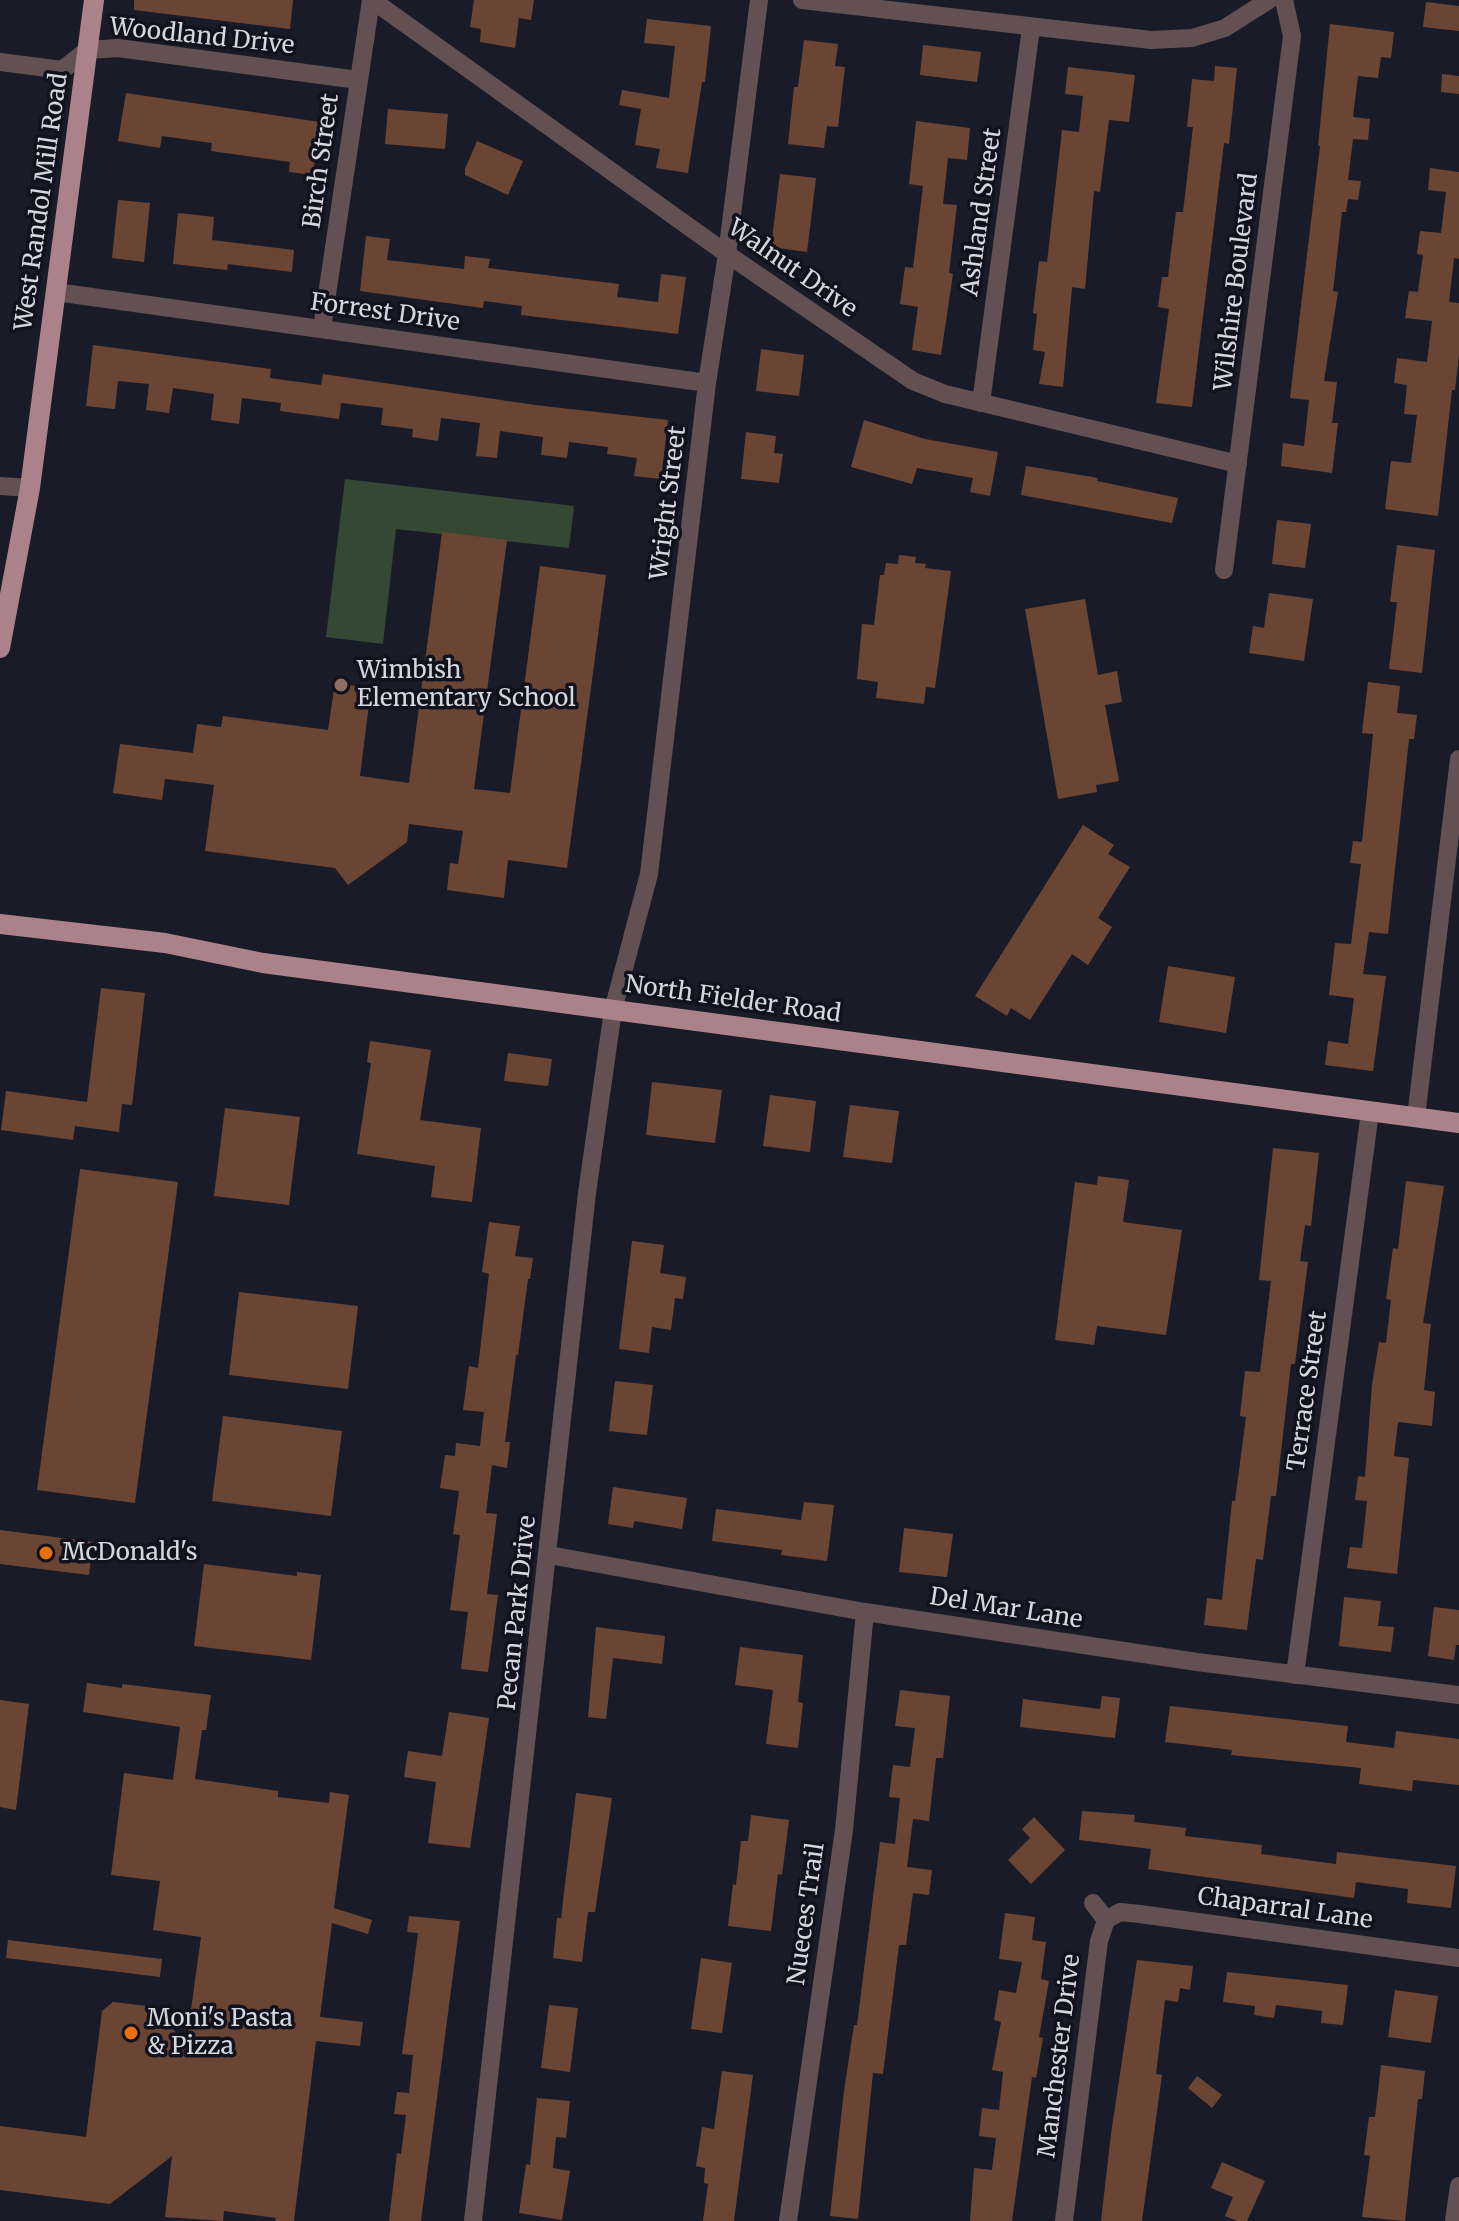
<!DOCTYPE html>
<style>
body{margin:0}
canvas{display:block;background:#1a1b28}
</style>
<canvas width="1459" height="2221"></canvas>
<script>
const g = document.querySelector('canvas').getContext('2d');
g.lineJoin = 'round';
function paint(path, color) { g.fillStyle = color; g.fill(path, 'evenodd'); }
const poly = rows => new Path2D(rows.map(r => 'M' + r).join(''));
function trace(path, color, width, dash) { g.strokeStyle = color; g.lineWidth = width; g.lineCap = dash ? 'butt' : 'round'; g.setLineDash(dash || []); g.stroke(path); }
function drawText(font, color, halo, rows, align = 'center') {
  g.font = font + ' Merriweather,serif'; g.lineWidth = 7; g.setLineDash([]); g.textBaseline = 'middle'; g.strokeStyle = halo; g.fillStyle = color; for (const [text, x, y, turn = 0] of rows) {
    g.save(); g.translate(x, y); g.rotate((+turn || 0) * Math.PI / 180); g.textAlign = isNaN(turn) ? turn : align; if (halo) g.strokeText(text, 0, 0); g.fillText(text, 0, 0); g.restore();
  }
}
paint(poly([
 [345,479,574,506,569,548,396,529,383,644,326,637]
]), '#344834');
paint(poly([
 [134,0,293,0,290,29,134,10],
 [474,0,534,0,531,20,519,18,515,48,480,42,481,29,470,27],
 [1426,2,1459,6,1459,31,1423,27],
 [647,19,711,26,705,82,702,82,688,173,656,168,660,149,635,145,641,109,619,105,622,90,669,98,675,46,644,43],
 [1330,24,1394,32,1391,58,1381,57,1378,78,1358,76,1353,117,1370,119,1368,140,1353,139,1348,180,1361,181,1358,200,1348,199,1346,212,1342,212,1333,291,1338,292,1324,381,1337,382,1332,423,1338,423,1332,473,1281,466,1283,443,1304,446,1309,400,1290,398,1320,146,1318,146],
 [804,40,838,44,835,66,845,67,838,127,827,126,824,148,788,144,794,87,798,87],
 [923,45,981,52,977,82,920,75],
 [1215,66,1237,68,1229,144,1224,143,1192,407,1156,403,1169,309,1158,307,1162,277,1168,277,1176,212,1183,212,1193,127,1187,127,1192,79,1214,81],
 [1068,67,1135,75,1129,122,1109,120,1100,192,1094,191,1085,289,1072,287,1063,387,1039,384,1045,352,1033,350,1037,314,1033,313,1039,261,1047,262,1062,130,1079,132,1083,96,1065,94],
 [1442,74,1459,76,1459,94,1441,92],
 [126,93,320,122,313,175,289,172,290,162,211,151,212,143,162,136,160,148,118,141],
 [388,109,448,114,445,149,385,144],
 [916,121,970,128,967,160,948,158,943,204,957,205,949,273,953,274,941,355,912,350,918,307,900,304,905,267,913,268,923,186,909,184],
 [477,141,523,161,508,195,465,175,465,169],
 [1430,168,1459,172,1459,259,1454,258,1449,302,1459,303,1459,355,1455,390,1452,390,1438,516,1385,509,1391,461,1411,463,1417,415,1404,414,1407,385,1394,383,1397,358,1427,362,1432,321,1405,318,1409,291,1418,292,1423,255,1417,254,1420,231,1441,233,1446,192,1428,190],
 [780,174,816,178,807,252,771,247],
 [118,200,150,203,144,262,112,258],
 [178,213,214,217,212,240,294,250,292,272,228,264,227,270,173,264],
 [366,236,390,239,387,260,464,269,465,256,490,259,488,268,619,284,617,297,658,302,661,274,686,277,678,334,521,315,522,306,484,301,483,308,360,291],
 [93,345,271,369,270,378,321,385,323,374,535,405,668,420,661,479,634,476,637,458,607,454,608,447,569,442,567,458,541,455,543,437,500,431,497,458,476,456,480,423,441,418,438,441,412,437,413,429,381,425,383,408,341,403,339,419,280,411,281,403,242,398,239,424,211,420,214,394,173,388,169,413,146,410,149,384,118,381,115,409,86,406],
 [761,349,804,355,799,396,756,391],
 [864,420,925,439,998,452,990,496,970,492,973,478,917,468,912,484,851,467],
 [746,432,776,436,774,453,783,454,779,483,741,479],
 [1026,466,1098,478,1097,481,1178,498,1172,523,1021,495],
 [1277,520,1311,524,1305,568,1272,564],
 [442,532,507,540,474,789,510,793,540,566,606,575,567,868,508,860,504,898,447,890,450,863,458,864,463,831,409,824,407,842,348,885,335,868,205,851,214,785,165,779,162,800,113,793,120,744,193,753,197,724,221,727,223,716,328,730,335,683,371,688,360,776,409,783],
 [1397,545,1435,550,1422,673,1389,669,1397,602,1390,602],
 [899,555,916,557,915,563,926,564,925,568,951,571,935,688,926,687,924,704,876,698,878,682,857,679,862,624,874,625,880,575,884,575,886,563,898,564],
 [1269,593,1313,599,1304,661,1249,653,1253,626,1264,628],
 [1085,599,1098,675,1117,671,1122,702,1105,705,1119,781,1096,785,1097,792,1058,799,1025,609],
 [1368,682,1400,686,1397,713,1417,715,1414,739,1409,739,1388,934,1369,932,1363,974,1386,976,1373,1071,1325,1065,1328,1041,1348,1044,1354,998,1329,995,1335,943,1351,944,1361,864,1350,863,1353,841,1362,842,1373,734,1362,733],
 [1083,825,1114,845,1108,854,1130,867,1098,918,1112,927,1088,965,1072,954,1030,1020,1011,1008,1007,1016,975,996],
 [1168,966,1235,977,1226,1033,1159,1022],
 [101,988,145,993,132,1105,122,1104,119,1132,75,1126,73,1140,1,1130,6,1091,87,1102],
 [370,1041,431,1050,420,1120,481,1128,472,1202,431,1197,435,1166,357,1154,371,1063,367,1062],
 [508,1053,552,1059,548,1086,504,1081],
 [652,1082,722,1090,715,1143,646,1135],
 [770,1095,816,1101,810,1152,763,1146],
 [850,1105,899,1111,892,1163,843,1157],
 [225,1108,300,1117,289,1205,214,1196],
 [1273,1148,1319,1153,1311,1226,1305,1225,1300,1261,1308,1262,1295,1364,1291,1364,1276,1496,1271,1496,1263,1560,1256,1559,1247,1630,1204,1625,1207,1598,1222,1600,1232,1501,1235,1501,1246,1417,1240,1416,1245,1371,1260,1372,1271,1281,1259,1280],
 [80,1169,178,1182,135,1503,37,1490],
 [1098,1176,1129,1180,1123,1222,1182,1230,1166,1335,1097,1326,1094,1345,1055,1340,1075,1182,1097,1185],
 [1406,1181,1444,1186,1423,1323,1431,1324,1424,1390,1435,1392,1432,1426,1398,1422,1394,1456,1409,1458,1397,1574,1347,1568,1350,1547,1362,1548,1367,1501,1355,1500,1358,1476,1365,1477,1372,1385,1379,1342,1386,1343,1391,1300,1386,1299,1393,1248,1398,1249],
 [489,1222,520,1226,515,1256,533,1258,530,1279,528,1279,518,1355,516,1355,505,1442,510,1442,507,1468,492,1465,486,1513,497,1514,487,1594,498,1595,488,1672,461,1669,468,1612,450,1610,460,1535,453,1534,459,1491,440,1488,445,1455,455,1456,456,1443,480,1446,484,1412,463,1410,469,1366,478,1368,489,1274,482,1272],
 [632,1241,664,1245,660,1273,686,1277,683,1299,675,1298,671,1330,652,1327,649,1353,619,1349],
 [239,1292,358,1306,348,1389,229,1375],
 [615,1381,653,1385,647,1435,609,1431],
 [223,1416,342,1431,331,1516,212,1501],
 [613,1487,687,1498,682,1529,634,1521,633,1528,608,1524],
 [804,1502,834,1505,827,1561,781,1555,782,1550,712,1541,716,1509,801,1520],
 [904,1528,953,1534,947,1577,899,1572],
 [0,1530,93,1542,89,1575,0,1564],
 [204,1564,297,1576,297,1572,321,1575,311,1660,194,1646],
 [1344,1597,1381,1601,1378,1626,1394,1627,1391,1652,1339,1646],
 [1434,1607,1459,1610,1459,1645,1456,1645,1454,1660,1428,1656],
 [596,1627,665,1636,662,1664,613,1658,606,1719,588,1717],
 [740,1647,803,1655,798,1702,803,1703,798,1748,766,1744,773,1690,735,1685],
 [87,1683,122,1688,122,1684,211,1695,206,1730,202,1730,195,1779,278,1791,278,1797,329,1803,330,1792,349,1795,334,1908,372,1920,368,1934,332,1923,320,2017,363,2022,360,2046,316,2041,294,2221,275,2221,276,2218,224,2211,223,2221,165,2217,172,2156,110,2204,0,2190,0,2126,86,2137,102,2011,113,2002,156,2007,186,2046,201,1937,153,1930,160,1881,111,1875,124,1773,173,1780,180,1727,83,1712],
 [900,1690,950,1696,943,1758,936,1758,929,1821,913,1819,907,1867,932,1870,929,1895,913,1893,906,1945,899,1945,883,2074,873,2073,858,2219,830,2216,844,2091,854,2025,857,2025,880,1842,895,1844,900,1798,889,1797,893,1765,910,1767,915,1728,895,1726],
 [1102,1696,1120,1698,1115,1738,1020,1727,1023,1699,1100,1709],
 [0,1700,29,1704,16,1810,0,1807],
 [1170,1706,1348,1726,1346,1742,1394,1748,1396,1731,1459,1739,1459,1785,1413,1780,1412,1791,1359,1784,1361,1768,1231,1755,1232,1750,1165,1742],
 [449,1712,489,1718,470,1848,428,1843,436,1782,404,1777,408,1751,442,1756],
 [576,1793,612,1798,595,1912,588,1912,582,1962,553,1958,557,1918,561,1918],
 [1082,1811,1135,1815,1134,1822,1186,1828,1185,1836,1262,1845,1261,1854,1336,1864,1337,1852,1456,1866,1451,1908,1407,1903,1408,1889,1356,1882,1354,1898,1148,1869,1151,1849,1079,1840],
 [751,1815,789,1820,782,1875,778,1874,771,1931,728,1926,733,1884,736,1885,741,1841,748,1841],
 [1034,1817,1065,1850,1031,1884,1008,1860,1030,1838,1022,1829],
 [1005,1913,1035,1917,1032,1940,1046,1942,1041,1979,1049,1981,1039,2037,1043,2038,1036,2078,1032,2077,1012,2221,970,2221,974,2168,992,2170,996,2138,979,2136,982,2108,999,2110,1003,2072,992,2070,1001,2022,994,2020,999,1990,1016,1993,1022,1962,999,1959],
 [409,1916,460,1921,421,2221,389,2221,397,2153,401,2154,406,2115,394,2114,397,2092,409,2093,413,2055,402,2054,418,1933,407,1932],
 [8,1940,162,1959,160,1977,6,1958],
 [701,1958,732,1963,722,2033,691,2029],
 [1137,1960,1193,1966,1190,1990,1180,1988,1178,2002,1165,2000,1156,2074,1162,2075,1142,2221,1101,2221,1111,2134],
 [1227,1972,1348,1985,1343,2025,1321,2023,1322,2011,1276,2005,1274,2018,1254,2015,1255,2006,1223,2002],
 [1395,1990,1438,1996,1431,2043,1388,2037],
 [549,2005,578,2008,570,2072,541,2068],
 [1381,2065,1425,2071,1422,2099,1418,2099,1405,2221,1362,2217,1370,2156,1364,2155,1369,2117,1375,2117],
 [722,2071,753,2075,734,2221,703,2221,708,2184,704,2183,705,2168,696,2166,702,2127,714,2129],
 [1197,2076,1222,2095,1212,2108,1188,2088],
 [537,2098,570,2101,566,2138,556,2137,553,2168,570,2171,562,2220,519,2213,526,2164,530,2165],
 [1222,2162,1265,2181,1247,2221,1237,2221,1225,2216,1233,2197,1211,2188]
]), '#6b4533');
trace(poly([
 [372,0,727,254,913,381,945,394,1238,464],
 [802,0,1151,40,1192,38,1225,28,1269,0],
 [0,62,62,70,88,50,118,48,358,80],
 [56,292,707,383],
 [322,328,371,0],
 [981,403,1031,28],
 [0,486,30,488],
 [1224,570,1292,36,1284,0],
 [1416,1117,1459,759],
 [549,1555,865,1612,1197,1662,1459,1695],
 [1295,1675,1370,1112],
 [1106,1920,1120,1912,1140,1914,1459,1958],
 [473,2221,587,1193,613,1010,649,874,707,383,727,254,759,0],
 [788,2221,844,1830,865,1612],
 [1064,2221,1099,1941,1106,1920,1093,1903],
 [1454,2221,1459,2186]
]), '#635053', 18);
trace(poly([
 [0,648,30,488,94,0],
 [0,924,165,943,263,963,1459,1123]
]), '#ab8289', 20);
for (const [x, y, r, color] of [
 [341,685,8,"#8d6e63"],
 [46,1553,8,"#e8710a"],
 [131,2033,8,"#e8710a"]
]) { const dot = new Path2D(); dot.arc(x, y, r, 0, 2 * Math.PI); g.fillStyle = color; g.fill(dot); trace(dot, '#11121e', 3); }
drawText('24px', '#d5d7df', '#11121e', [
 ["Woodland Drive",202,37,6],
 ["Birch Street",322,161,-82],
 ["West Randol Mill Road",42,202,-82],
 ["Ashland Street",982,212,-82],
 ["Walnut Drive",792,269,35],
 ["Wilshire Boulevard",1237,282,-83],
 ["Forrest Drive",385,313,8],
 ["Wright Street",669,503,-83],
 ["North Fielder Road",733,1000,8],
 ["Terrace Street",1308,1391,-82],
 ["Del Mar Lane",1006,1609,9],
 ["Pecan Park Drive",518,1613,-84],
 ["Chaparral Lane",1285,1909,8],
 ["Nueces Trail",807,1914,-82],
 ["Manchester Drive",1060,2056,-83]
]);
drawText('24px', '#d5d7df', '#11121e', [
 ["Wimbish",357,671],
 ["Elementary School",357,699],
 ["McDonald's",62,1553],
 ["Moni's Pasta",147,2019],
 ["& Pizza",147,2047]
], 'left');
</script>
